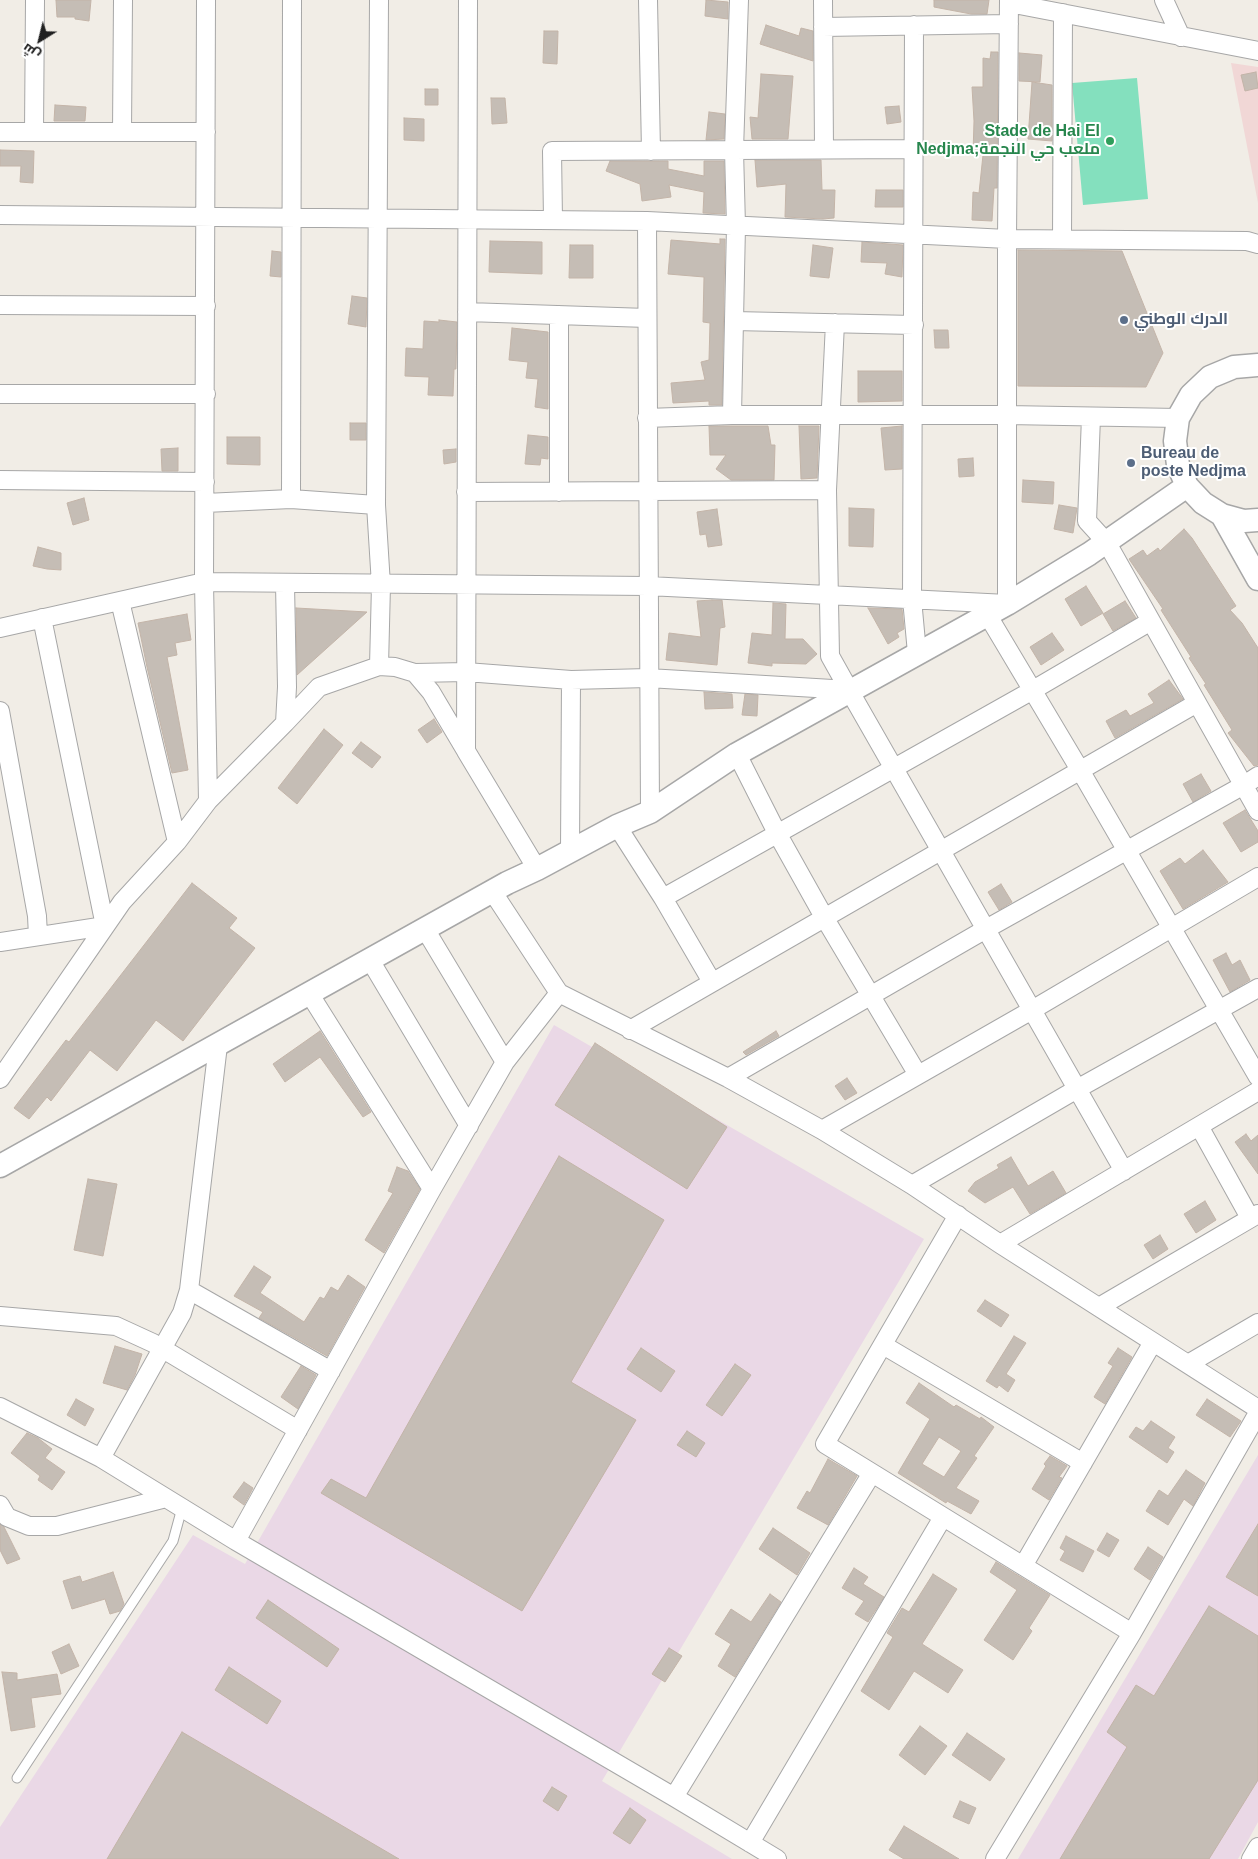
<!DOCTYPE html>
<meta charset="utf-8">
<style>
body{margin:0}
#map{position:relative;width:1258px;height:1859px;overflow:hidden;background:#f1ede6;font-family:Helvetica,Cairo,sans-serif}
canvas{display:block}
.north{position:absolute;left:15px;top:15px;width:50px;height:50px;-webkit-text-stroke:4px #fff;paint-order:stroke;rotate:216deg;font-size:14px;font-weight:700;line-height:20px;text-align:center;color:#202020}
.north::after{content:'';display:block;margin:auto;width:18px;height:22px;background:#202020;clip-path:polygon(50% 0,100% 100%,50% 72%,0 100%)}
</style>
<div id="map">
<canvas width="1258" height="1859"></canvas>
<div class="north">ش</div>
</div>
<script>
const g = document.querySelector('canvas').getContext('2d');
g.lineJoin = 'round';
function paint(path, color) { g.fillStyle = color; g.fill(path, 'evenodd'); }
const poly = rows => new Path2D(rows.map(r => 'M' + r).join(''));
function trace(path, color, width, dash) { g.strokeStyle = color; g.lineWidth = width; g.lineCap = dash ? 'butt' : 'round'; g.setLineDash(dash || []); g.stroke(path); }
function drawText(font, color, halo, rows, align = 'center') {
  g.font = font + ' Helvetica,Cairo,sans-serif'; g.lineWidth = 4; g.setLineDash([]); g.textBaseline = 'middle'; g.strokeStyle = halo; g.fillStyle = color; for (const [text, x, y, turn = 0] of rows) {
    g.save(); g.translate(x, y); g.rotate((+turn || 0) * Math.PI / 180); g.textAlign = isNaN(turn) ? turn : align; if (halo) g.strokeText(text, 0, 0); g.fillText(text, 0, 0); g.restore();
  }
}
paint(poly([
 [1231,63,1258,67,1258,203]
]), '#f1d7d6');
paint(poly([
 [554,1025,924,1239,602,1781,732,1859,0,1859,0,1827,193,1535,245,1564],
 [1258,1455,1258,1822,1238,1859,1018,1859]
]), '#ead8e6');
paint(poly([
 [1137,78,1148,199,1083,205,1072,83]
]), '#84e0be');
const building = poly([
 [56,0,91,0,89,21,75,19,75,17,57,17,56,0],
 [706,0,728,2,728,19,705,16,706,0],
 [934,0,989,0,987,14,971,14,934,7,934,0],
 [766,25,799,36,801,28,813,31,813,61,760,44,766,25],
 [544,31,558,31,557,64,543,63,544,31],
 [991,52,998,52,997,188,994,188,992,221,972,220,973,192,979,193,983,155,973,154,974,121,972,87,983,87,983,58,990,59,991,52],
 [1019,53,1042,55,1040,82,1019,81,1019,53],
 [1256,72,1258,88,1245,91,1241,75,1256,72],
 [761,74,793,76,788,139,752,139,750,117,758,118,761,74],
 [1032,82,1052,85,1052,141,1028,139,1032,82],
 [425,89,438,89,438,105,425,105,425,89],
 [491,98,505,98,507,123,492,124,491,98],
 [55,105,86,107,85,121,54,121,55,105],
 [899,106,901,122,887,124,885,107,899,106],
 [709,112,725,114,724,139,706,140,709,112],
 [404,118,424,119,424,141,404,140,404,118],
 [0,150,34,151,33,183,20,182,21,166,0,166,0,150],
 [755,160,821,160,822,190,835,190,834,218,823,219,785,217,786,184,757,187,755,160],
 [610,161,668,161,668,169,704,176,704,161,724,161,725,214,703,213,704,192,669,185,671,197,642,201,640,184,606,171,610,161],
 [876,190,903,190,903,207,875,207,876,190],
 [720,239,725,239,722,405,709,405,709,401,673,403,671,383,705,380,701,362,709,360,710,323,703,322,704,277,668,274,671,240,720,244,720,239],
 [490,241,542,242,542,274,489,272,490,241],
 [862,242,903,245,902,277,885,274,887,263,861,262,862,242],
 [570,245,593,245,593,278,569,278,570,245],
 [813,245,833,248,829,278,810,276,813,245],
 [1018,250,1122,251,1163,353,1146,387,1018,386,1018,250],
 [272,251,281,252,281,277,270,276,272,251],
 [352,296,367,298,366,327,348,324,352,296],
 [439,320,457,322,456,369,454,369,453,396,428,395,429,377,405,376,406,348,423,349,424,321,439,322,439,320],
 [512,328,548,332,548,409,535,407,538,379,526,378,528,362,509,360,512,328],
 [934,330,948,330,949,348,935,348,934,330],
 [858,371,902,371,902,401,858,402,858,371],
 [350,423,366,423,366,440,350,440,350,423],
 [709,426,768,426,771,445,775,445,774,480,731,480,716,469,726,455,710,455,709,426],
 [799,426,819,426,817,478,801,479,799,426],
 [902,426,902,469,885,470,881,428,902,426],
 [528,435,548,437,548,459,541,458,540,465,525,464,528,435],
 [227,437,260,437,260,465,227,464,227,437],
 [178,448,178,471,162,471,161,449,178,448],
 [456,449,456,462,444,464,443,450,456,449],
 [973,458,974,476,959,477,958,459,973,458],
 [1023,480,1054,482,1053,504,1022,502,1023,480],
 [84,498,89,520,73,525,67,503,84,498],
 [1059,505,1077,508,1073,533,1054,529,1059,505],
 [849,508,874,509,873,547,849,546,849,508],
 [717,509,722,545,708,547,706,534,700,535,697,512,717,509],
 [1184,529,1192,538,1236,606,1230,610,1242,623,1258,648,1258,765,1254,766,1228,733,1232,730,1204,685,1206,684,1189,658,1191,657,1161,610,1163,609,1129,559,1143,550,1147,556,1158,548,1160,551,1184,529],
 [38,547,61,553,61,570,47,569,33,566,38,547],
 [1086,586,1103,613,1081,626,1065,599,1086,586],
 [712,600,722,600,725,627,720,628,717,665,666,660,669,633,701,637,697,601,712,600],
 [1125,601,1136,618,1113,631,1103,614,1125,601],
 [773,603,786,604,785,639,803,639,817,654,806,664,772,663,772,666,748,663,752,633,772,635,773,603],
 [296,608,367,612,297,675,296,608],
 [868,608,902,609,904,629,897,633,899,637,888,644,868,608],
 [187,614,191,640,175,643,177,655,167,657,188,770,172,773,147,667,138,623,187,614],
 [1052,633,1064,650,1041,665,1030,647,1052,633],
 [1169,680,1183,699,1115,738,1106,721,1126,710,1130,716,1154,703,1148,694,1169,680],
 [704,692,732,694,733,708,705,709,704,692],
 [745,694,758,695,757,716,742,715,745,694],
 [434,719,442,732,427,743,418,730,434,719],
 [324,729,343,745,297,804,278,788,324,729],
 [361,742,381,757,372,768,352,753,361,742],
 [1201,774,1211,791,1193,802,1183,784,1201,774],
 [1245,810,1258,831,1258,842,1241,852,1223,823,1245,810],
 [1203,850,1228,882,1183,909,1160,871,1180,858,1185,864,1203,850],
 [192,883,237,918,229,928,255,948,183,1041,156,1020,117,1071,90,1050,51,1101,47,1097,29,1119,14,1108,66,1040,69,1042,192,883],
 [1001,884,1012,902,999,910,988,892,1001,884],
 [1226,953,1232,965,1240,960,1250,980,1230,992,1213,960,1226,953],
 [320,1031,371,1112,363,1117,320,1057,285,1082,273,1064,320,1031],
 [776,1031,779,1036,746,1055,743,1052,776,1031],
 [595,1043,727,1127,687,1189,555,1105,595,1043],
 [847,1078,857,1093,845,1100,835,1086,847,1078],
 [1246,1134,1251,1141,1258,1135,1258,1174,1235,1142,1246,1134],
 [559,1156,664,1220,571,1382,636,1420,522,1611,321,1493,331,1479,366,1498,559,1156],
 [1011,1157,1028,1186,1053,1171,1066,1193,1030,1214,1013,1187,985,1203,968,1191,975,1182,999,1168,997,1165,1011,1157],
 [397,1167,408,1171,420,1189,384,1253,365,1240,393,1193,388,1191,397,1167],
 [88,1179,117,1184,103,1256,74,1250,88,1179],
 [1205,1201,1216,1220,1196,1233,1184,1214,1205,1201],
 [1160,1235,1168,1249,1153,1259,1144,1245,1160,1235],
 [254,1266,271,1277,260,1293,304,1322,320,1297,324,1299,331,1287,338,1291,348,1275,365,1287,327,1356,259,1318,263,1312,234,1296,254,1266],
 [985,1300,1009,1315,1001,1327,977,1311,985,1300],
 [1014,1336,1026,1343,1006,1374,1015,1380,1008,1392,999,1385,997,1388,986,1381,1014,1336],
 [115,1346,142,1354,135,1375,127,1390,103,1383,115,1346],
 [641,1348,675,1371,661,1392,627,1369,641,1348],
 [1118,1348,1132,1357,1105,1404,1094,1397,1113,1366,1108,1363,1118,1348],
 [735,1364,751,1375,722,1416,706,1405,735,1364],
 [301,1366,316,1375,298,1409,281,1397,301,1366],
 [919,1383,954,1407,956,1405,980,1419,981,1417,994,1427,974,1456,977,1458,956,1488,979,1501,971,1514,947,1501,946,1503,898,1473,930,1419,906,1403,919,1383],
 [939,1437,961,1451,944,1477,922,1464,939,1437],
 [76,1399,94,1409,85,1426,67,1415,76,1399],
 [1207,1399,1241,1421,1230,1437,1196,1415,1207,1399],
 [1151,1421,1175,1437,1168,1448,1174,1452,1167,1463,1129,1437,1136,1427,1143,1431,1151,1421],
 [687,1431,705,1443,696,1457,677,1445,687,1431],
 [27,1433,38,1438,52,1449,45,1458,65,1472,52,1490,38,1480,40,1476,11,1453,27,1433],
 [1050,1456,1067,1466,1059,1477,1062,1478,1049,1500,1032,1489,1046,1466,1044,1464,1050,1456],
 [828,1459,857,1476,828,1525,797,1508,807,1491,810,1493,828,1459],
 [1186,1470,1205,1483,1193,1506,1184,1499,1168,1525,1146,1511,1159,1490,1168,1496,1186,1470],
 [244,1482,253,1488,244,1505,233,1497,244,1482],
 [0,1524,4,1527,20,1559,7,1564,0,1550,0,1524],
 [1258,1524,1258,1596,1226,1577,1258,1524],
 [773,1528,810,1553,797,1575,759,1549,773,1528],
 [1107,1533,1119,1540,1109,1557,1097,1550,1107,1533],
 [1066,1536,1094,1551,1083,1572,1060,1560,1065,1551,1060,1548,1066,1536],
 [1148,1547,1163,1557,1150,1580,1134,1569,1148,1547],
 [996,1562,1050,1595,1029,1628,1032,1631,1013,1660,984,1640,1017,1590,990,1572,996,1562],
 [854,1568,868,1577,863,1584,884,1597,868,1622,855,1614,864,1601,842,1588,854,1568],
 [113,1572,124,1604,120,1611,110,1614,105,1599,72,1609,63,1581,80,1576,82,1582,113,1572],
 [933,1574,957,1589,922,1644,963,1670,948,1693,914,1671,889,1710,861,1691,893,1637,887,1633,902,1608,909,1612,933,1574],
 [770,1594,781,1602,735,1677,718,1666,731,1644,715,1634,731,1609,751,1622,770,1594],
 [268,1600,339,1649,327,1667,256,1618,268,1600],
 [1209,1606,1258,1636,1258,1780,1209,1859,1060,1859,1127,1747,1107,1732,1136,1685,1154,1696,1209,1606],
 [69,1644,79,1666,61,1674,52,1652,69,1644],
 [669,1648,682,1656,665,1682,652,1674,669,1648],
 [229,1667,281,1701,267,1724,215,1690,229,1667],
 [2,1672,17,1673,17,1680,57,1674,61,1694,31,1698,35,1727,11,1731,2,1672],
 [920,1726,947,1746,925,1775,899,1755,920,1726],
 [182,1732,399,1859,107,1859,182,1732],
 [967,1733,1005,1759,990,1781,952,1755,967,1733],
 [552,1787,567,1796,558,1811,543,1801,552,1787],
 [960,1801,976,1808,969,1824,953,1817,960,1801],
 [630,1808,646,1820,630,1844,613,1833,630,1808],
 [904,1826,959,1859,904,1859,889,1850,904,1826]
]);
paint(building, '#c5bdb5');
trace(building, '#c3b4a8', 1);
const service = poly([
 [17,1778,173,1541,182,1508]
]);
const minor = poly([
 [206,0,204,582,208,801],
 [379,0,376,505,381,585,379,666],
 [468,0,466,751,537,869],
 [648,0,651,151],
 [823,0,824,149],
 [1164,0,1181,37],
 [1009,3,1258,51],
 [914,25,912,599,917,653],
 [823,27,1009,24],
 [0,132,206,132],
 [34,132,35,0],
 [122,132,123,0],
 [0,215,647,221,1007,239,1247,241,1258,244],
 [553,220,552,151,914,149],
 [647,221,650,812],
 [1062,239,1063,13],
 [0,305,206,306],
 [467,312,647,318],
 [559,315,559,492],
 [734,321,914,325],
 [835,323,827,490,830,656,849,690],
 [0,394,206,394],
 [732,415,736,226,734,150,739,0],
 [1091,417,1087,521,1107,543,1258,811],
 [647,418,732,415,1007,415,1178,418],
 [0,480,205,482],
 [466,492,827,490],
 [291,499,292,0],
 [205,503,291,499,376,505],
 [285,584,287,687,285,723],
 [120,601,177,842],
 [987,614,1080,770,1258,1077],
 [0,628,204,582,648,586,1007,604,1007,239,1009,0],
 [415,673,466,672,571,680,648,678,849,690,1124,1171],
 [0,711,37,916,38,936],
 [737,754,777,833,824,917,918,1075],
 [617,826,663,898,712,982],
 [570,851,571,680],
 [663,898,1033,690,1151,621],
 [425,929,505,1062],
 [0,942,105,926,42,618],
 [370,960,469,1126],
 [309,993,432,1189],
 [559,993,728,1078,822,1130,912,1185,1000,1244,1258,1409],
 [630,1030,1197,703],
 [728,1078,986,929,1244,785,1258,776],
 [0,1079,122,902,177,842,208,801,285,723,319,687,379,666,395,667,415,673,431,692,466,751],
 [1199,1126,1250,1218],
 [822,1130,1032,1010,1258,877],
 [912,1185,1077,1089,1258,988],
 [958,1215,825,1444,1132,1633],
 [1000,1244,1258,1091],
 [189,1290,331,1371],
 [1099,1307,1258,1214],
 [0,1316,116,1326,153,1343,298,1430],
 [883,1345,1083,1463],
 [1188,1364,1258,1323],
 [0,1407,101,1458,236,1541,674,1797,777,1859],
 [101,1458,182,1313,189,1290,218,1045],
 [0,1505,7,1517,29,1526,57,1526,166,1498],
 [236,1541,432,1189,505,1062,559,993,498,900,490,892],
 [1023,1566,1153,1342],
 [674,1797,872,1473],
 [750,1843,943,1517],
 [995,1859,1132,1633,1258,1413],
 [1251,1859,1258,1847]
]);
const tertiary = poly([
 [1258,365,1234,367,1210,377,1191,395,1178,418,1175,441,1178,465,1187,486,1203,503,1222,515,1244,521,1258,520],
 [1222,515,1258,579],
 [0,1166,507,883,537,869,617,826,650,812,737,754,1007,604,1089,554,1187,486]
]);
trace(service, '#a7a7a7', 11);
trace(minor, '#a7a7a7', 20);
trace(tertiary, '#a7a7a7', 25);
trace(service, '#fff', 9);
trace(minor, '#fff', 18);
trace(tertiary, '#fff', 22);
for (const [x, y, r, color] of [
 [1110,141,5,"#2e9e5b"],
 [1124,320,5,"#5c6f8a"],
 [1131,463,5,"#5c6f8a"]
]) { const dot = new Path2D(); dot.arc(x, y, r, 0, 2 * Math.PI); g.fillStyle = color; g.fill(dot); trace(dot, '#fff', 2); }
drawText('bold 16px', '#27864d', '#fff', [
 ["Stade de Hai El",1100,132],
 ["Nedjma;ملعب حي النجمة",1100,150]
], 'right');
drawText('bold 16px', '#4e5e75', '#fff', [
 ["الدرك الوطني",1134,320],
 ["Bureau de",1141,454],
 ["poste Nedjma",1141,472]
], 'left');
</script>
